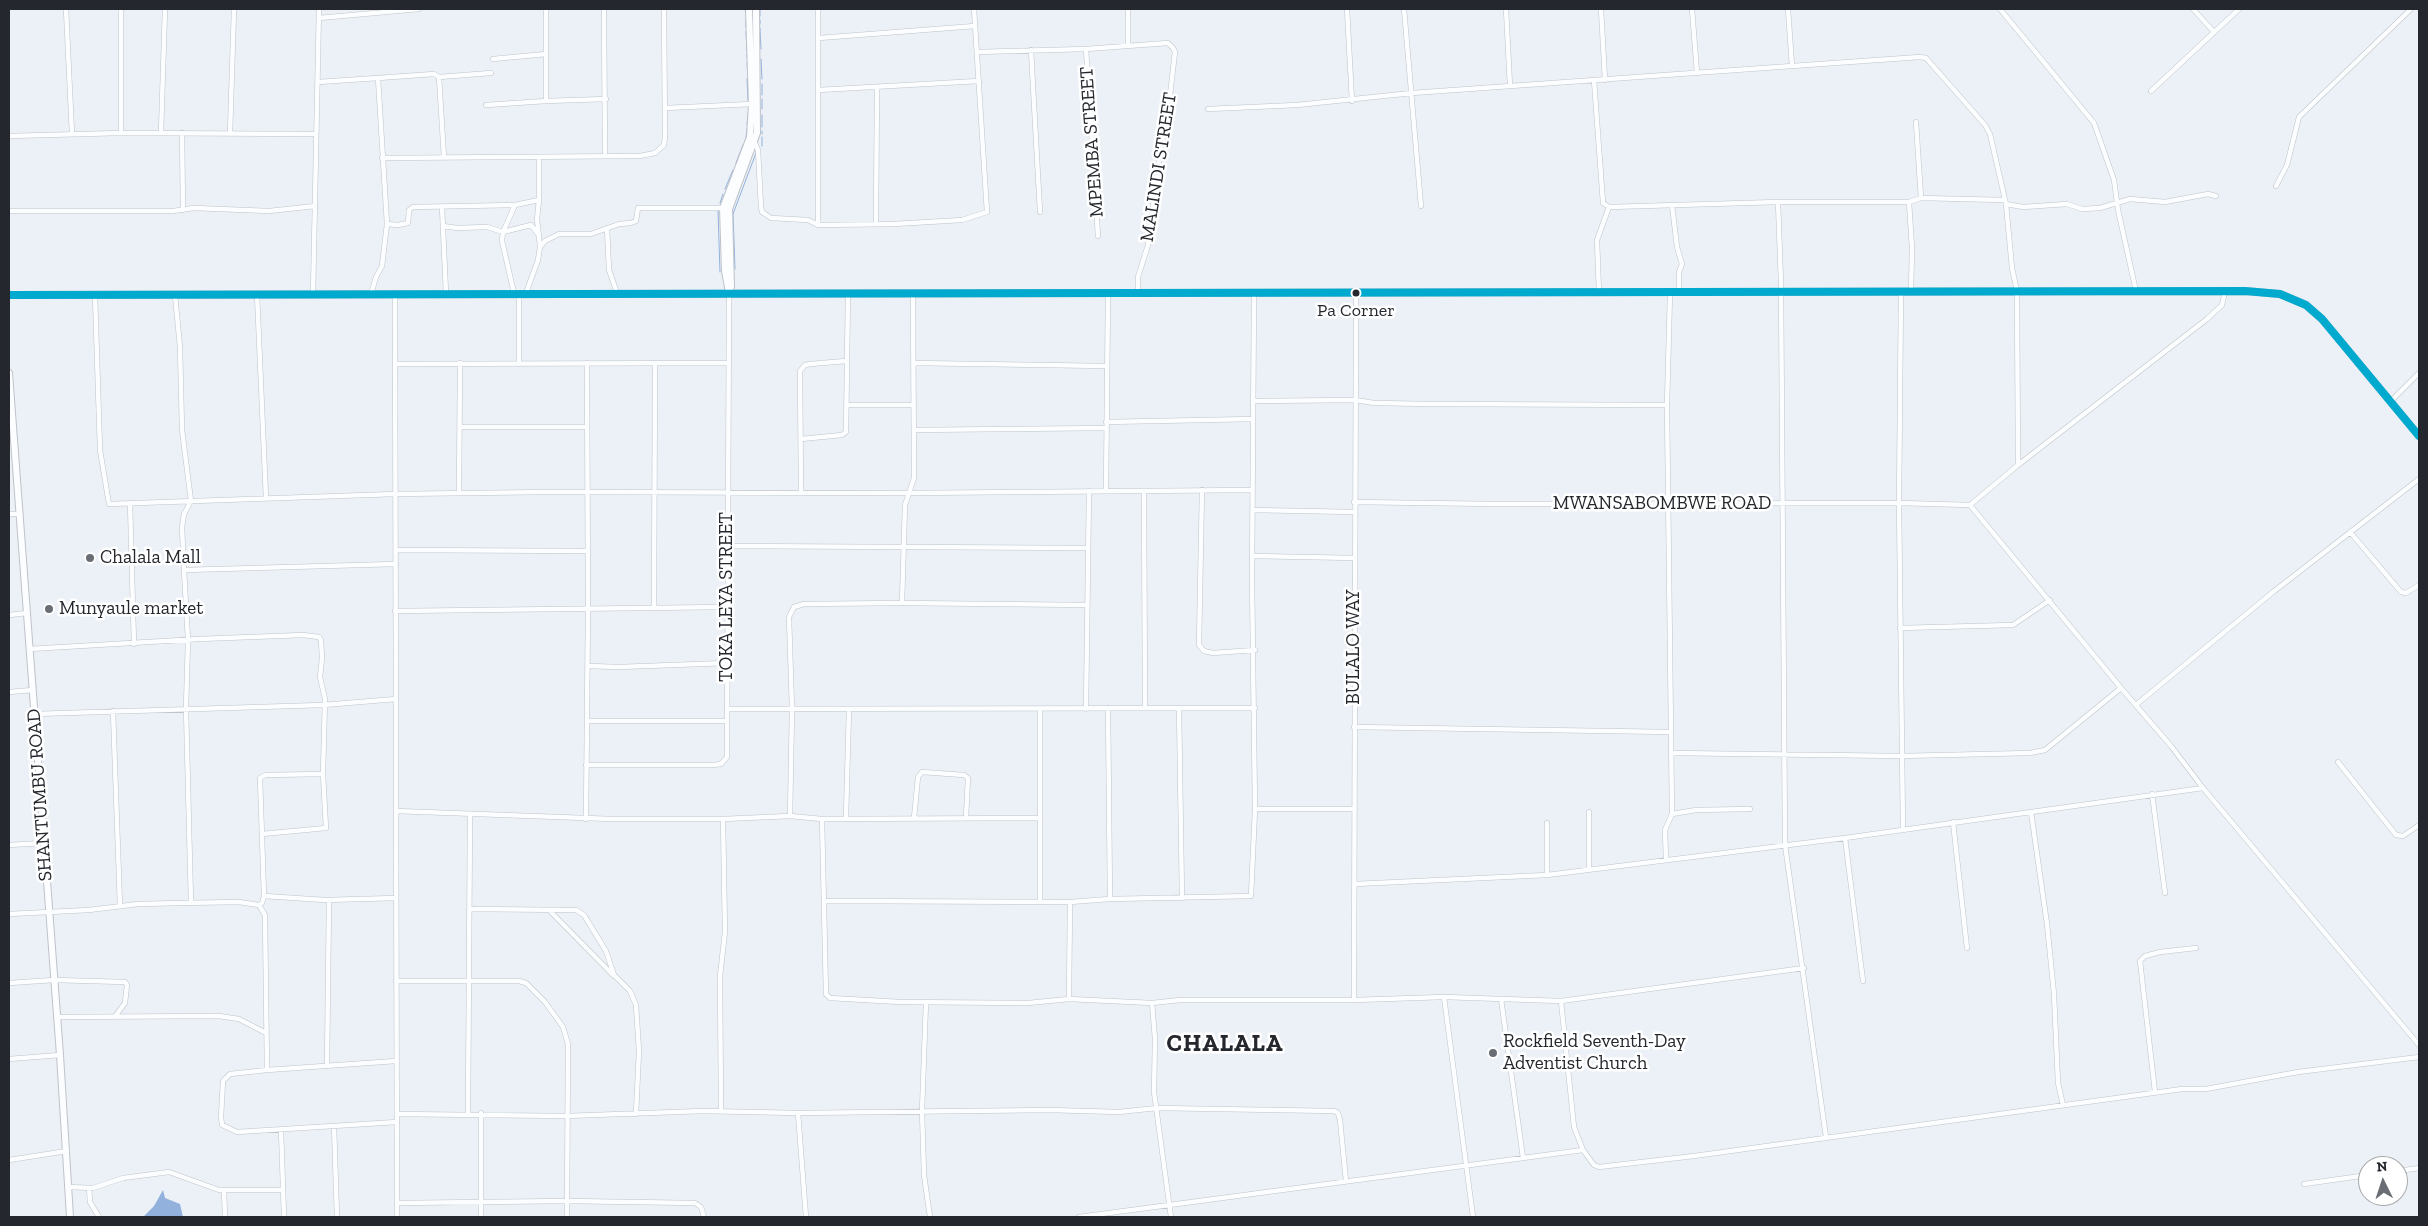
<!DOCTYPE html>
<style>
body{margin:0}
#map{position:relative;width:2428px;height:1226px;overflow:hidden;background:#ecf1f7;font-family:"Zilla Slab",serif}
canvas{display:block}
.frame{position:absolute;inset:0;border:10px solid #24272d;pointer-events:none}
.north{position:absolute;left:2358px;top:1156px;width:50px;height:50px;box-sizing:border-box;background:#fff;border:1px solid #a7a9ab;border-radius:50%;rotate:356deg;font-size:14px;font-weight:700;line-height:20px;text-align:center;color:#24272d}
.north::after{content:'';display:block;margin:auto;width:18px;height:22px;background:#6a6e74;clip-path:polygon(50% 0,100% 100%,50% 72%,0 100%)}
</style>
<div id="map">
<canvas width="2428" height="1226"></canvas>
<div class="frame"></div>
<div class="north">N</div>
</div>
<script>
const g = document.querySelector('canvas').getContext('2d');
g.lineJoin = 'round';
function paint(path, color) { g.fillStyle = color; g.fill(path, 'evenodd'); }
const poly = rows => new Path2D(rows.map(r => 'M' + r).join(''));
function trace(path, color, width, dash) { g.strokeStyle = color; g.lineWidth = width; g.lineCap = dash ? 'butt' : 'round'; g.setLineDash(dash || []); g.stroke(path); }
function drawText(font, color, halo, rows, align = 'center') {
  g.font = font + ' "Zilla Slab",serif'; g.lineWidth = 5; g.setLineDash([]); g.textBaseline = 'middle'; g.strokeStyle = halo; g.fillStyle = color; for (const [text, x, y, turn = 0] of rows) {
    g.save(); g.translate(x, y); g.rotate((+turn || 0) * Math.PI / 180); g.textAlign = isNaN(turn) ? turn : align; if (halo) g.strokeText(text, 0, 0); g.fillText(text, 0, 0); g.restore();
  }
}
paint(poly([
 [163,1190,165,1198,180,1204,183,1217,143,1217,154,1206]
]), '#92b1dd');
trace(poly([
 [745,9,746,13],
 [760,9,760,16],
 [746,20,746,27],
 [760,20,760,24],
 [760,28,761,49],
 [746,32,747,51],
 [747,55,747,57],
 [761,59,762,79],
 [747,63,748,74],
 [747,79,748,100],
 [762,95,762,84],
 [762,109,762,99],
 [762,115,762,127],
 [747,124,749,108],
 [762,134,762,131],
 [762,137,762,146],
 [746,138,747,129],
 [736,163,743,145],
 [725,189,733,170],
 [720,203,723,194],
 [718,211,720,272],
 [735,269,733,214,756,153]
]), '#92b1dd', 1);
const street = poly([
 [66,9,72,134],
 [121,9,121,133],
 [546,9,546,101,606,99],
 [604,9,605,156],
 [1128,9,1128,46],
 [1347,9,1352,101],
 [1404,9,1421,206],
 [1506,9,1510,86],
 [1601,9,1605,80],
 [1692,9,1697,73],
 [1788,9,1792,66],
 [2000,9,2094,123,2114,180,2118,210,2136,291],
 [2193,9,2214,32],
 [319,18,419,9],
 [819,38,975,26],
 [1086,49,1098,236],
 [1031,50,1040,212],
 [977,52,1086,49,1168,43,1173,48,1175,52,1169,104,1159,159,1148,245,1138,277,1138,294],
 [493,59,546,54],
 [439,77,491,73],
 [378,78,434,74,439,77,444,158],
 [1594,80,1603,203,1609,207,1778,202,1909,202,1921,198,2003,200],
 [318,82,378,78,387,224,382,266,376,277,371,294],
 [818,90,979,81],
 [2151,91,2239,9],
 [486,105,546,101],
 [665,108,752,104],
 [1208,109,1297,105,1412,93,1792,66,1920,57,1926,58,1985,125,1990,134,2006,204,2012,268,2017,291,2018,465,1970,505],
 [1916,122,1921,198],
 [161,133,165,9],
 [182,133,183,210],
 [230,133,234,9],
 [9,136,121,133,316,134],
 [753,139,758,150,761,207,762,212,771,218,808,220,818,225,894,224,962,220,987,212,974,9],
 [382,158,640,156,655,153,664,145,665,137,664,9],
 [2276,186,2287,165,2299,117,2411,9],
 [1778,202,1781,283,1785,845,1826,1137],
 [1909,202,1912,248,1911,292],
 [2006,204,2023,207,2067,204,2082,209,2100,208,2130,199,2165,202,2208,194,2216,196],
 [1672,205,1677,247,1682,264,1679,272,1679,293],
 [442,207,446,293],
 [9,211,173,211,194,208,269,211,315,206],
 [876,223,877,88],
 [387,224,398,225,408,223,409,210,413,207,515,205,539,200],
 [818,225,818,9],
 [443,226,457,228,487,227,503,232,531,225,538,234],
 [607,228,609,270,617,293],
 [540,247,545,241,559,234,591,234,619,224,631,223,636,221,638,208,723,208],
 [1901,292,1899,503,1903,830],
 [514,293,502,241,503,232,515,205],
 [519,293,519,363],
 [526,293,538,260,540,247,537,219,539,200,539,157],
 [1599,293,1597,240,1609,207],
 [257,294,266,498],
 [313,294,319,9],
 [395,294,397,1217],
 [95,295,100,450,109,504,395,494,548,492,908,493,1252,490],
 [175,295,180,347,182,430,191,501,184,514,182,527,184,570],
 [914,363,1106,366],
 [395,364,729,363],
 [1253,401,1355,400,1374,403,1430,404,1667,405],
 [2390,402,2419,373],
 [847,405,914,405],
 [1106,422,1253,419],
 [460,427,587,427],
 [914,430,1106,428],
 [801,439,842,435,846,432,848,293],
 [2018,465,2207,319,2222,305,2225,291],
 [1202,490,1199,645,1204,651,1213,653,1255,650],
 [1106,491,1108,294],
 [801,492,800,371,805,365,810,364,846,361],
 [1144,492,1145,708],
 [459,493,460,363],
 [1354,502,1495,504,1899,503,1970,505],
 [130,503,134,644],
 [1970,505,2121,688,2171,746,2203,788,2419,1045],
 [1253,510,1354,512],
 [9,514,18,514],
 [2350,532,2401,592,2406,593,2419,585],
 [727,546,1088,548],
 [396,550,587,551],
 [1253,556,1355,558],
 [902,603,905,505,914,478,913,294],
 [654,608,655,363],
 [395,611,727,607],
 [9,615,27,613],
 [1900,628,2013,625,2050,600],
 [29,649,199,639,303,635,319,637,321,640,322,658,320,677,325,699,323,774,326,828,262,834],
 [588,666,619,667,727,663],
 [9,692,33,690],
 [2137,704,2273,592,2419,479],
 [1108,708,1110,899],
 [1179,708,1182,898],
 [727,709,1255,708],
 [1040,709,1040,901],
 [1086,709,1089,491],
 [113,711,120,906],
 [34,714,323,705,396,699],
 [588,721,727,721],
 [1354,727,1671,732,1667,405,1670,293],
 [1671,753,1901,756,2030,753,2045,750,2121,688],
 [2338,762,2396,835,2403,836,2419,825],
 [586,765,713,765,721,764,727,757,729,293],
 [2152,794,2165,893],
 [1255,809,1354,809],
 [396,811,612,819,723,819,790,816,822,819,1040,818],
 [2031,812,2047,924,2054,994,2058,1083,2063,1105],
 [1672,814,1696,810,1750,809],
 [790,816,792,709,789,617,794,607,804,604,902,603,1087,605],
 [846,817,849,709],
 [914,818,918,777,922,772,964,775,968,778,966,817],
 [586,819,588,609,587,363],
 [822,819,826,994,830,998,900,1002,1028,1003,1069,999,1152,1003,1180,1000,1354,1000,1444,997,1473,1217],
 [1953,822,1967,948],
 [1547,823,1547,875],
 [1845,838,1863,981],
 [9,845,43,843],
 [1666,860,1665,830,1672,814,1671,732],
 [1589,870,1589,812],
 [1355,884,1547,875,1845,838,2203,788],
 [264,896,325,900,396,898],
 [824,901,1070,902,1110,899,1251,896,1255,809,1252,580,1254,294],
 [191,903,186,708,188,640,184,570,396,564],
 [259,905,262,903,264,896,260,778,265,775,323,774],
 [470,909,569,910,576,910,584,915,606,951,614,975,630,991,636,1005,639,1051,636,1114],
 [550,911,614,976],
 [9,914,89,910,138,904,181,903,239,902,259,905,265,915,267,1070],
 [396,981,519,981,526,983,545,1002,563,1027,568,1044,567,1217],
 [9,983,54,980,125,982,127,985,125,1003,116,1015],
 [1444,997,1561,1001,1804,968],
 [1069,999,1070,902],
 [1501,999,1523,1158],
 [1354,1000,1356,293],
 [1561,1001,1574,1127,1583,1150,1594,1165,1599,1167,1694,1156,2182,1089,2206,1089,2298,1072,2419,1057],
 [926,1002,922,1111,924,1175,930,1217],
 [1152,1003,1155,1039,1154,1092,1171,1217],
 [57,1017,219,1016,239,1019,266,1033],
 [9,1059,60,1055],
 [396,1061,267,1070,230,1074,223,1081,221,1117,222,1125,237,1132,397,1122],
 [327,1066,329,900],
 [2155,1092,2140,961,2145,956,2160,952,2196,948],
 [721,1111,720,976,725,932,723,819],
 [468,1113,470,816],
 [798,1113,1050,1110,1119,1112,1157,1108,1334,1111,1338,1113,1340,1120,1346,1181],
 [397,1114,566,1116,703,1111,798,1113,806,1217],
 [334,1126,337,1217],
 [281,1129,284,1217],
 [9,1160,67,1151],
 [2398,1171,2419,1168],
 [2304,1184,2368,1175],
 [68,1187,93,1188,123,1178,169,1172,219,1190,283,1190],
 [89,1188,90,1202,99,1217],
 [224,1191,225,1217],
 [397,1203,567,1201,695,1203,701,1207,704,1217],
 [481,1217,481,1113],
 [1079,1217,1583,1150]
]);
const secondary = poly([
 [729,293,725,271,723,208,750,137,752,104,749,9],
 [729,293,731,287,729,209,757,133,756,9],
 [9,295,2245,291,2280,294,2306,305,2322,319,2419,436],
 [9,373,60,1055,70,1217]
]);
trace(street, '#bfc3c9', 5.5);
trace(secondary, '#bfc3c9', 8);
trace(street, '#fcfdfe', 4.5);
trace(secondary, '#fcfdfe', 6);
trace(poly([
 [9,295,2245,291,2280,294,2306,305,2322,319,2419,436]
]), '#00a9ce', 8);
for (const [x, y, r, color] of [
 [1356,293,4.5,"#24272d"],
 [90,558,5,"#6a6e74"],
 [49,609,5,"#6a6e74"],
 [1493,1053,5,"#6a6e74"]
]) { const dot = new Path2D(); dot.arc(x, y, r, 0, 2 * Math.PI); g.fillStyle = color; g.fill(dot); trace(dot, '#fff', 2); }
drawText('18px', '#24272d', '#fff', [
 ["Pa Corner",1356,311]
]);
drawText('19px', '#24272d', '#fff', [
 ["MPEMBA STREET",1092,142,-94],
 ["MALINDI STREET",1159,167,-81],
 ["MWANSABOMBWE ROAD",1662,504],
 ["TOKA LEYA STREET",727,597,-90],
 ["BULALO WAY",1354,647,-90],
 ["SHANTUMBU ROAD",40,795,-94]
]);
drawText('19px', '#24272d', '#fff', [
 ["Chalala Mall",100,558],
 ["Munyaule market",59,609],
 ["Rockfield Seventh-Day",1503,1042],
 ["Adventist Church",1503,1064]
], 'left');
g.letterSpacing = '1px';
drawText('bold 24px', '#24272d', '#fff', [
 ["CHALALA",1225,1044]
]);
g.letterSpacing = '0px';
</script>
